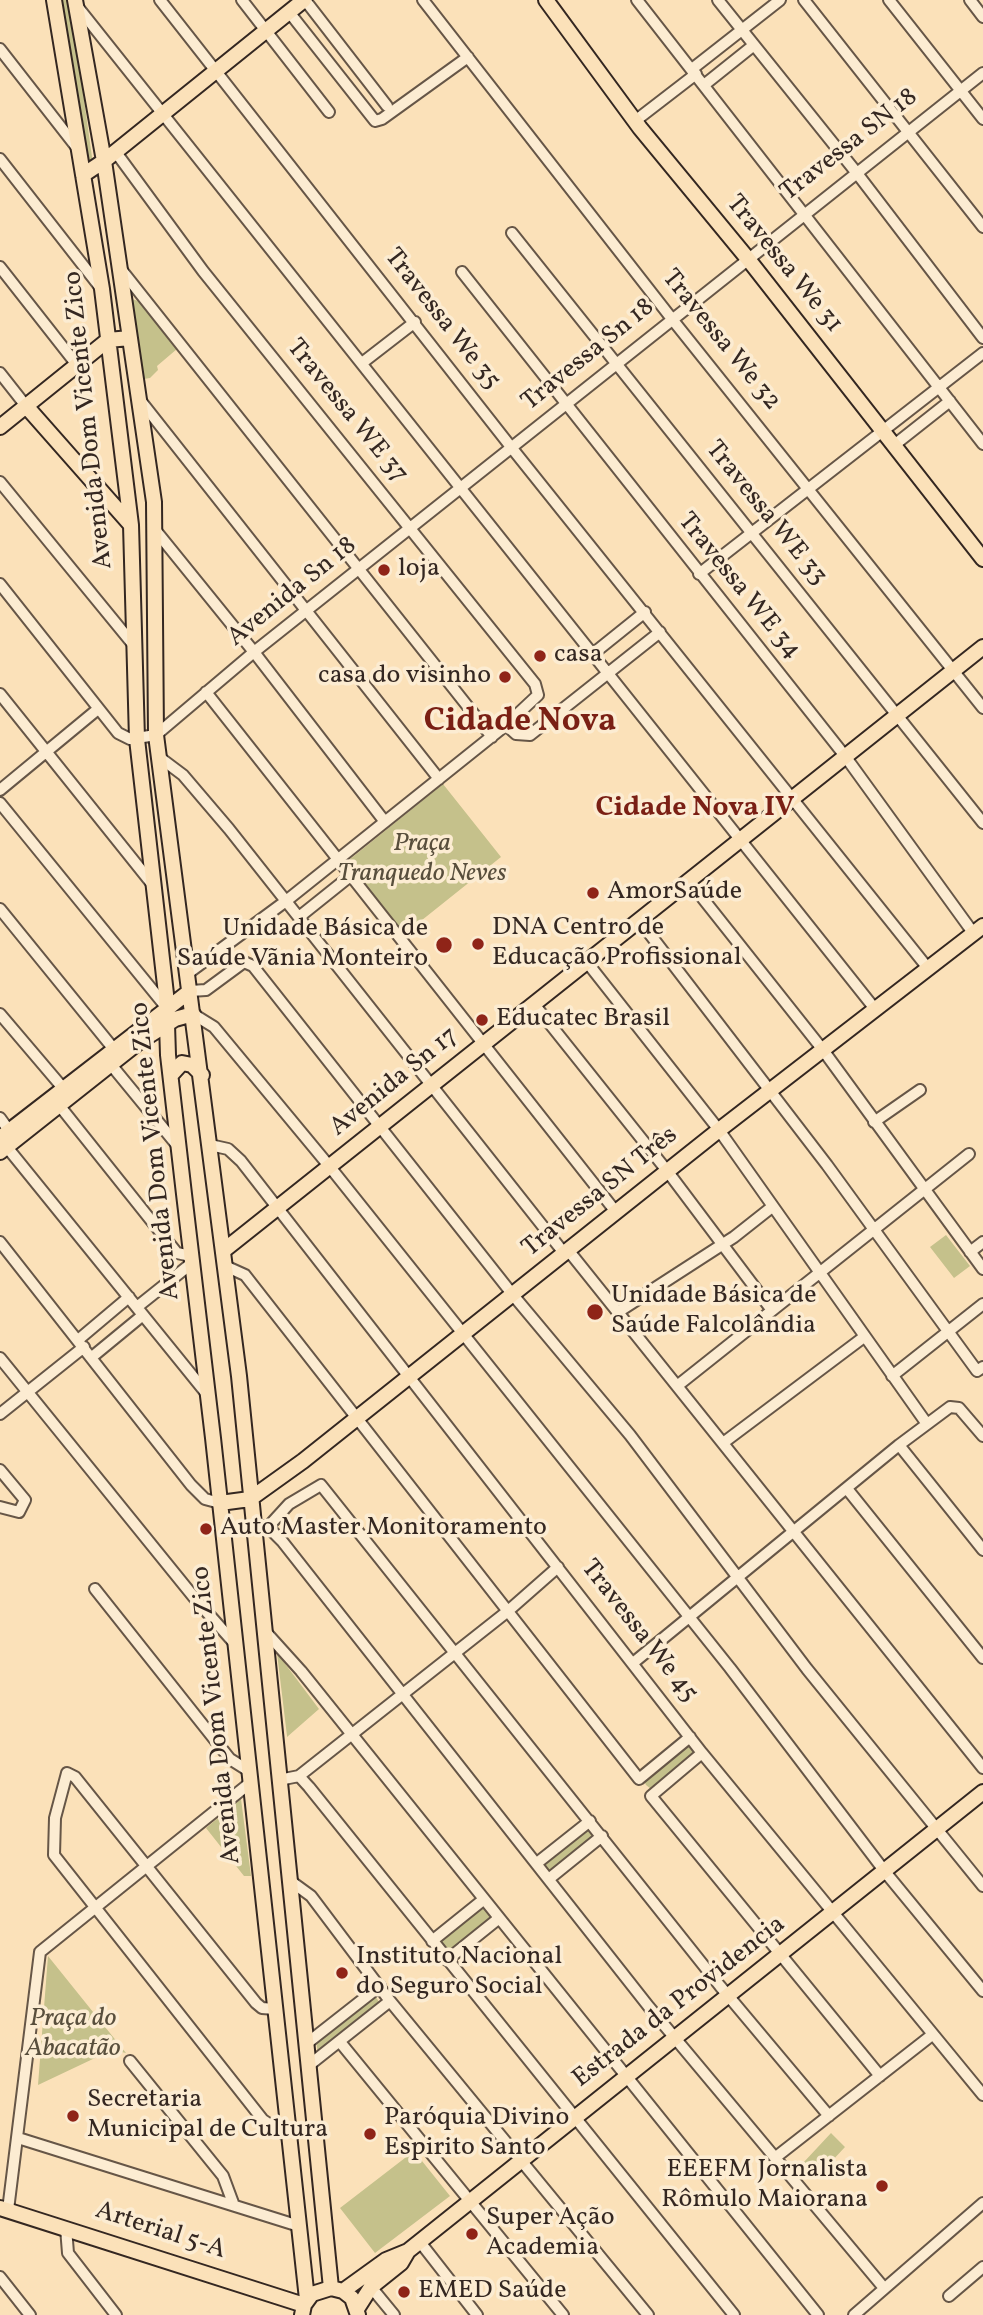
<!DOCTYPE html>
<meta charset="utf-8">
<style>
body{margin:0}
canvas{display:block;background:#fbe1b9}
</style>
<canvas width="983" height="2315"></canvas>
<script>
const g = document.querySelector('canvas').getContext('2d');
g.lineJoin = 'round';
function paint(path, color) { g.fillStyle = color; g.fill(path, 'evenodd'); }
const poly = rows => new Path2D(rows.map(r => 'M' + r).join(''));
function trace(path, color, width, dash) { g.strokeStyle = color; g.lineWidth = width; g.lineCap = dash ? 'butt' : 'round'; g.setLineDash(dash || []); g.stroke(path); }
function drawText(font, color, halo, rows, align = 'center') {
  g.font = font + ' Vollkorn,serif'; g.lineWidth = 7; g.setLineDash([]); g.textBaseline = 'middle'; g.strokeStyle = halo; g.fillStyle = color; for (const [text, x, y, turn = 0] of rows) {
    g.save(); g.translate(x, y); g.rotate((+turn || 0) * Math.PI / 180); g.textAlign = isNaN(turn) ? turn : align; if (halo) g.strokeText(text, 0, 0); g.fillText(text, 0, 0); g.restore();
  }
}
paint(poly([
 [62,0,70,0,93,164,88,162],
 [132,299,144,303,177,349,157,366,158,370,150,378,144,379,137,356],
 [443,784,501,857,402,936,344,864],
 [946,1235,970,1266,954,1278,930,1247],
 [277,1653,319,1709,287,1737,287,1736],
 [689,1745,696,1754,651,1789,646,1785,644,1781],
 [241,1799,251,1876,244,1876,206,1828],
 [590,1821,602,1836,550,1878,537,1863],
 [483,1907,492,1918,447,1953,439,1943],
 [48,1956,126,2053,117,2051,108,2057,95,2058,38,2085],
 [375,1996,382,2006,318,2054,316,2041],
 [831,2133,845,2147,818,2176,803,2163],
 [414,2151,450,2196,375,2253,340,2208]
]), '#c5c18b');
const minor = poly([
 [160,0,511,447,927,967],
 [242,0,329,112],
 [305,0,387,106],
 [423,0,672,319,983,708],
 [637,0,983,444],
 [718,0,856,172,983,338],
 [804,0,983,227],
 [889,0,983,119],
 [970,0,983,17],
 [77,6,875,1009],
 [289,12,375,121,382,119,468,57],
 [0,49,78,149],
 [692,69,780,0],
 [704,85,754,45],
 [635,121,696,74],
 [115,151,203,271,535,684,538,695,506,725,286,901,187,974],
 [0,159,100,287],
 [512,233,983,823],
 [0,267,77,365],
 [120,268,492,737],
 [462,272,845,756,974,934],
 [362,363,415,322],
 [0,373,26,406],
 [140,400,439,779],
 [893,446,950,401],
 [0,482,132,643],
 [156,531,254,652,385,822],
 [699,574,983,353],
 [0,584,118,733,130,739,156,735,254,652,983,73],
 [594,653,645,612],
 [206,692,616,1212],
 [0,694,153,885],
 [506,725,516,734,530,735,660,632],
 [159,757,183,775,229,829,564,1253],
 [0,790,98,709],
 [0,803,167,1008],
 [689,881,823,1050,983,1269],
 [0,909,117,1053],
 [299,917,349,877],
 [639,920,827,1165,977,1371,983,1367],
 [586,961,719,1130,927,1424],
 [190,991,206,990,244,962,253,966,513,1295,630,1435,807,1669,983,1886],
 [534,1004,668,1172,771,1309],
 [0,1014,68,1094],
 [193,1014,214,1027,330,1167,730,1668,886,1873,983,1991],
 [108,1061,177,1145],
 [55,1100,177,1253,191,1256],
 [0,1118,13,1136],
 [874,1122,920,1090],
 [2,1141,207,1394],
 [210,1145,228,1149,241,1161,702,1753,983,2095],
 [0,1242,191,1485,205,1499,220,1503],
 [568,1250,983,1768],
 [970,1252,983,1242],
 [225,1266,245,1275,639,1779,690,1737],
 [137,1307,192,1263],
 [618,1312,734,1237,772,1207],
 [78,1340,129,1297],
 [92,1357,143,1315],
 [0,1358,197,1601,236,1645],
 [892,1376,983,1304],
 [677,1386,969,1154],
 [0,1414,84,1347],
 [723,1443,864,1337],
 [899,1445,983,1550],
 [0,1470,25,1500,19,1512,0,1507],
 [848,1490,983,1658],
 [253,1525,268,1527,282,1541,649,2007,884,2288],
 [268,1527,289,1504,321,1485,720,1986,829,2116],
 [95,1589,230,1759,249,1771],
 [264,1630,301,1671,818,2315],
 [633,1663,899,1445,950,1407,959,1408,983,1436],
 [702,1753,651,1796,880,2076],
 [299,1776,508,1611,558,1567],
 [279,1780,299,1776,309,1787,734,2315],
 [537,1863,590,1821],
 [550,1878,602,1836],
 [289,1880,311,1896,390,2001,648,2315],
 [432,1941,483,1900],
 [447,1960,498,1919],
 [275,2009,262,2008,256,2003,75,1777,67,1773,55,1818,54,1855,263,2120,287,2136],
 [340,2042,563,2315],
 [306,2044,380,1986],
 [130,2061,223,2176,233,2203],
 [308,2066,390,2001],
 [18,2138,299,2226],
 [776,2157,932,2035],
 [8,2210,40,1952,250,1783],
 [66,2228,68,2253,116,2315],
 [420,2242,477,2315],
 [0,2277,30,2315],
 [371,2287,394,2315],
 [949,2296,983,2267],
 [854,2315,983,2203]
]);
const major = poly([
 [54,0,102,289,131,525,137,739,166,994,168,1055,184,1194,213,1438,307,2299],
 [75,0,104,161,154,502,156,735,239,1376,331,2288],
 [546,0,640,128,748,259,983,559],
 [83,175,104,161,304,0],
 [26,406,131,525],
 [0,427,108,340,130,338],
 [171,1075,182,1063,192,1065,202,1075],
 [0,1138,190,991],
 [0,1152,139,1042,175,1019,193,1014],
 [223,1251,983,647],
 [220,1503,250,1499,303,1461,719,1130,983,926],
 [0,2208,304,2305],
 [343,2291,386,2260,408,2251],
 [357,2309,371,2287,401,2263,408,2251,983,1792],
 [302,2315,304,2305,312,2294,331,2288,343,2291,352,2298,358,2315]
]);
trace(minor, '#665647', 14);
trace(major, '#342721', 18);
trace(minor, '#fcecd2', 10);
trace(major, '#fbe1b9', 14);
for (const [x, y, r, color] of [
 [384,570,7,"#8f2418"],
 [540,656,7,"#8f2418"],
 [505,677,7,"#8f2418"],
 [593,893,7,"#8f2418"],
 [478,944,7,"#8f2418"],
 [444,945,9,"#8f2418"],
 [482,1020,7,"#8f2418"],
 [595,1312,9,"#8f2418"],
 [206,1529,7,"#8f2418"],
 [342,1973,7,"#8f2418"],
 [73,2116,7,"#8f2418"],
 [370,2134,7,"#8f2418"],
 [882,2186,7,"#8f2418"],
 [472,2234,7,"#8f2418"],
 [404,2292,7,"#8f2418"]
]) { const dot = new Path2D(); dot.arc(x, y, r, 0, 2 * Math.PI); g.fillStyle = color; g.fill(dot); trace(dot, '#fcecd2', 2.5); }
drawText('26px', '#342721', '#fcecd2', [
 ["Travessa SN 18",850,146,-38],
 ["Travessa We 31",783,265,51],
 ["Travessa We 35",441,320,52],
 ["Travessa We 32",720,341,51],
 ["Travessa Sn 18",589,356,-39],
 ["Travessa WE 37",346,412,51],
 ["Avenida Dom Vicente Zico",90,420,-96],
 ["Travessa WE 33",765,514,51],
 ["Travessa WE 34",738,587,51],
 ["Avenida Sn 18",293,593,-39],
 ["Avenida Sn 17",395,1083,-39],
 ["Avenida Dom Vicente Zico",157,1151,-96],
 ["Travessa SN Três",601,1193,-39],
 ["Travessa We 45",638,1632,52],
 ["Avenida Dom Vicente Zico",218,1715,-96],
 ["Estrada da Providencia",680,2003,-38],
 ["Arterial 5-A",160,2232,18]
]);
drawText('26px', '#342721', '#fcecd2', [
 ["loja",398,570],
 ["casa",554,656],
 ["casa do visinho",491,677,"right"],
 ["AmorSaúde",607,893],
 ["DNA Centro de",492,929],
 ["Educação Profissional",492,959],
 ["Unidade Básica de",428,930,"right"],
 ["Saúde Vãnia Monteiro",428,960,"right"],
 ["Educatec Brasil",496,1020],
 ["Unidade Básica de",611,1297],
 ["Saúde Falcolândia",611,1327],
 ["Auto Master Monitoramento",220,1529],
 ["Instituto Nacional",356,1958],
 ["do Seguro Social",356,1988],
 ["Secretaria",87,2101],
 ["Municipal de Cultura",87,2131],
 ["Paróquia Divino",384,2119],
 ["Espirito Santo",384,2149],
 ["EEEFM Jornalista",868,2171,"right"],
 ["Rômulo Maiorana",868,2201,"right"],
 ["Super Ação",486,2219],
 ["Academia",486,2249],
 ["EMED Saúde",418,2292]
], 'left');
drawText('italic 26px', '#584e3c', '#fcecd2', [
 ["Praça",422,845],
 ["Tranquedo Neves",422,875],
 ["Praça do",73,2020],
 ["Abacatão",73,2050]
]);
drawText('bold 28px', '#7a1f14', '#fcecd2', [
 ["Cidade Nova IV",695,810]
]);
drawText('bold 33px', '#7a1f14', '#fcecd2', [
 ["Cidade Nova",520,724]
]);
</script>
